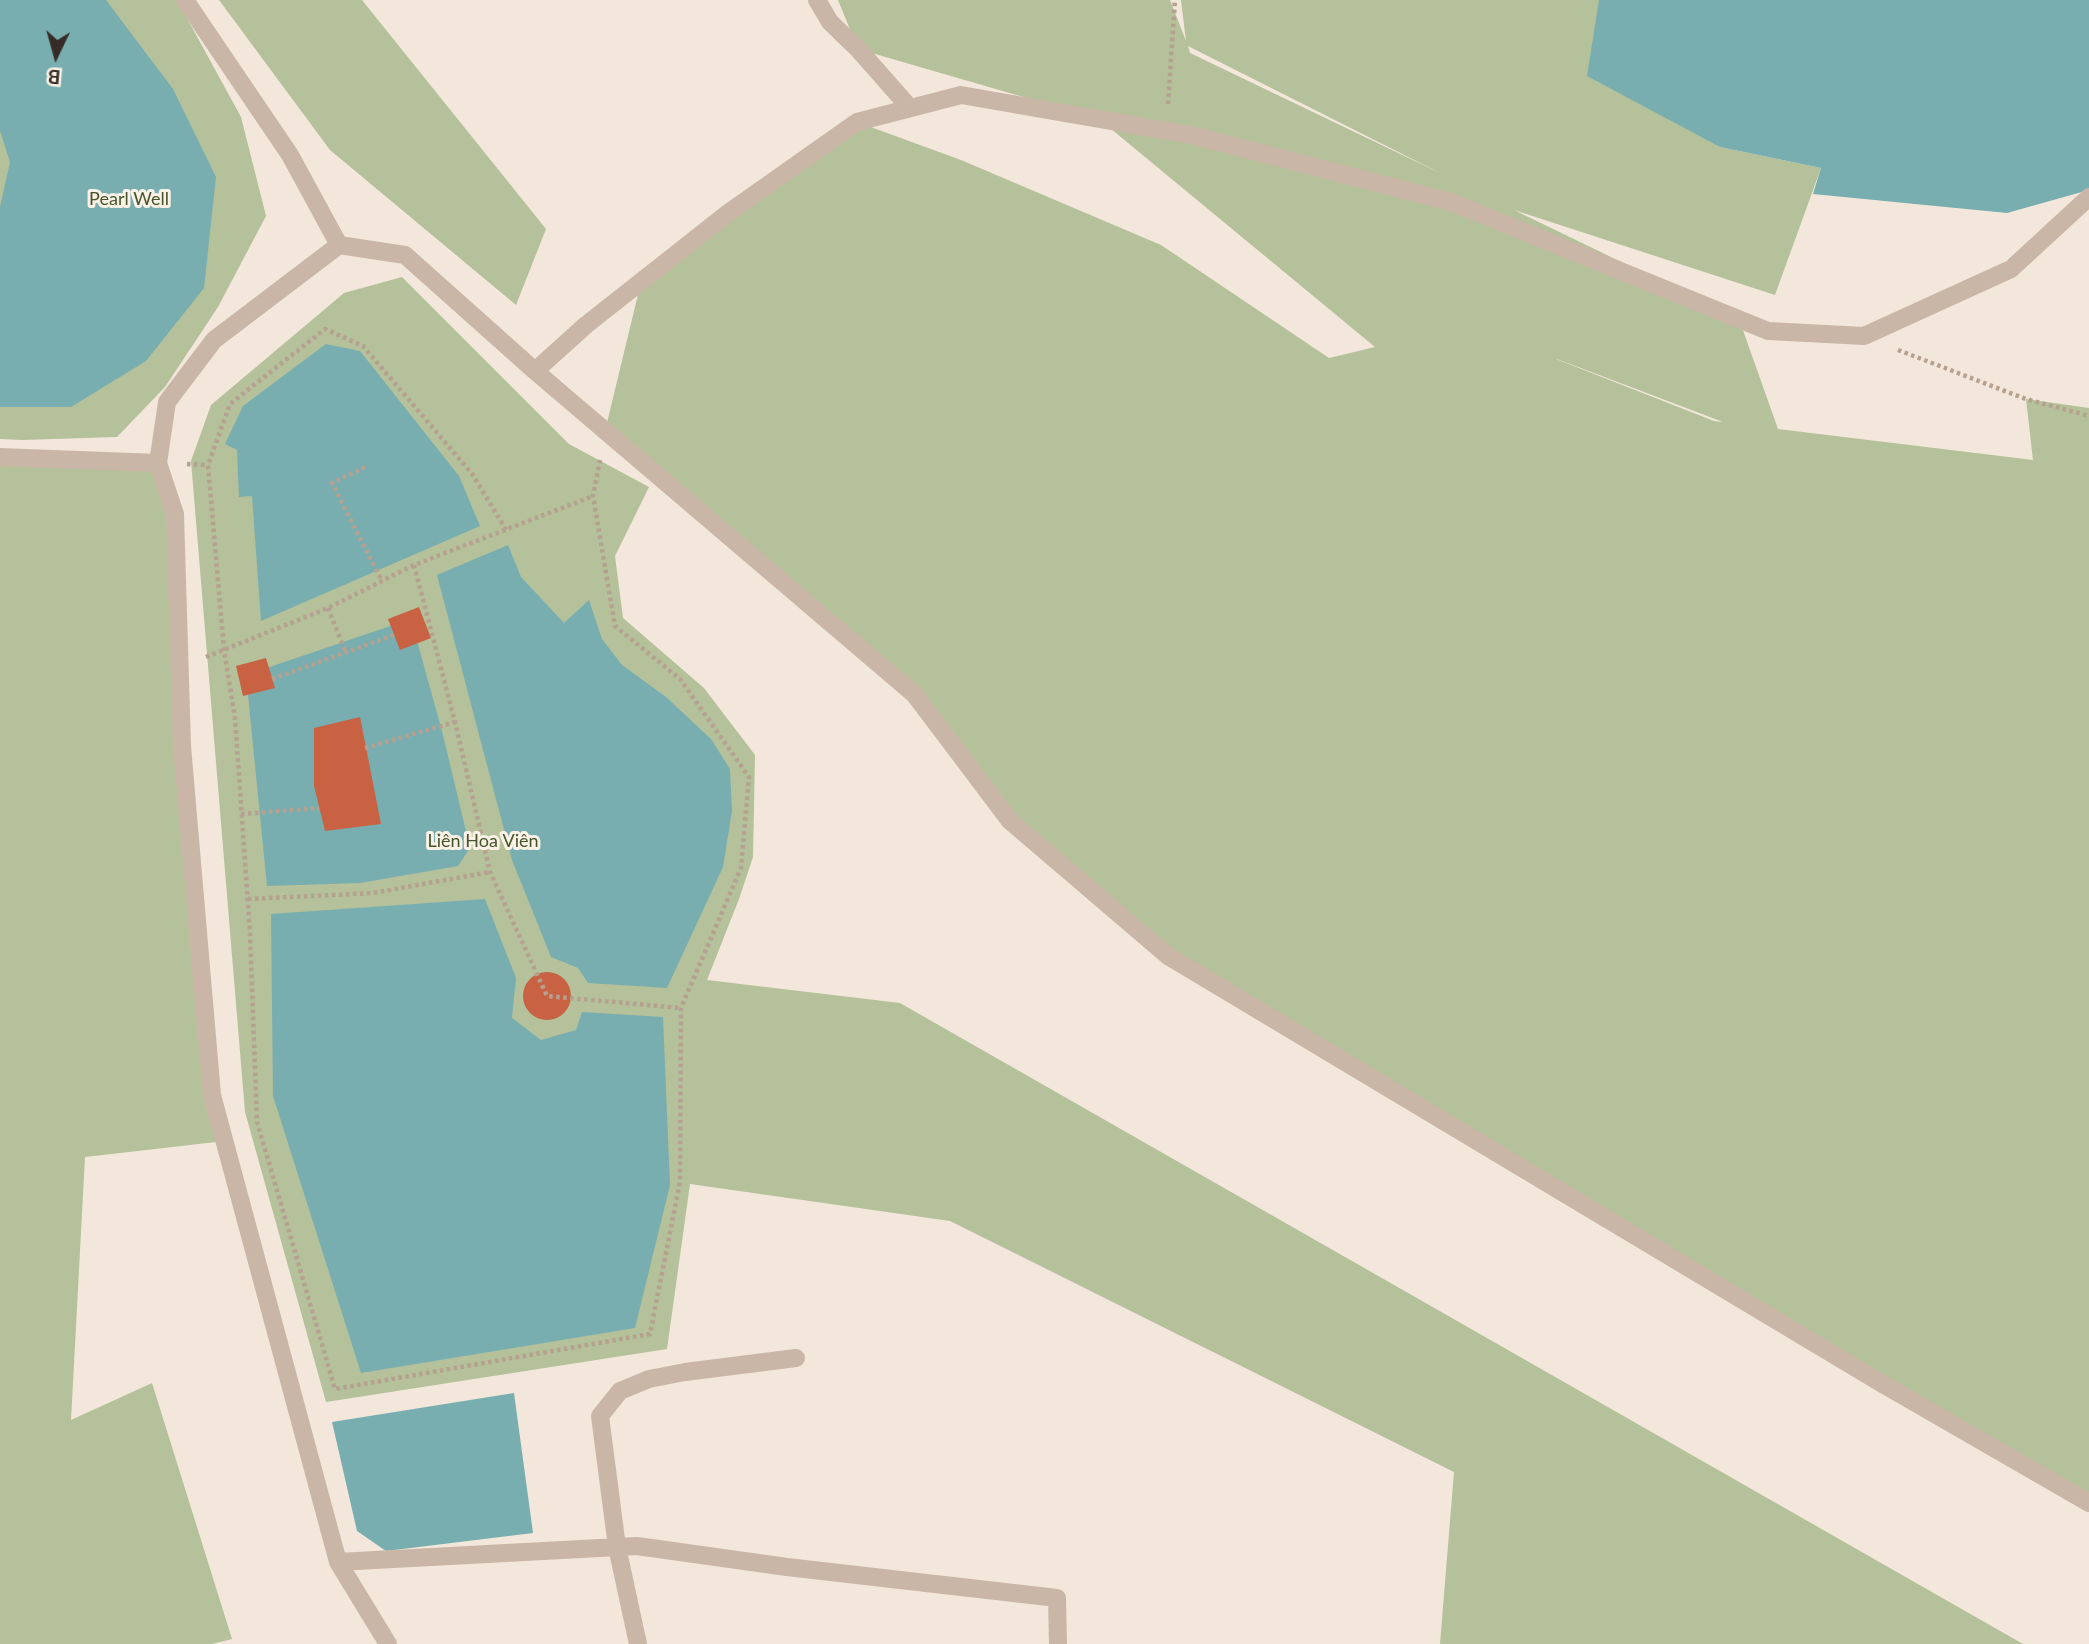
<!DOCTYPE html>
<meta charset="utf-8">
<style>
body{margin:0}
#map{position:relative;width:2089px;height:1644px;overflow:hidden;background:#f2e7da;font-family:Lato,sans-serif}
canvas{display:block}
.north{position:absolute;left:21px;top:21px;width:70px;height:70px;-webkit-text-stroke:5px #faf1e7;paint-order:stroke;rotate:185deg;font-size:19px;font-weight:700;line-height:28px;text-align:center;color:#362c27}
.north::after{content:'';display:block;margin:auto;width:24px;height:32px;background:#362c27;clip-path:polygon(50% 0,100% 100%,50% 72%,0 100%)}
</style>
<div id="map">
<canvas width="2089" height="1644"></canvas>
<div class="north">B</div>
</div>
<script>
const g = document.querySelector('canvas').getContext('2d');
g.lineJoin = 'round';
function paint(path, color) { g.fillStyle = color; g.fill(path, 'evenodd'); }
const poly = rows => new Path2D(rows.map(r => 'M' + r).join(''));
function trace(path, color, width, dash) { g.strokeStyle = color; g.lineWidth = width; g.lineCap = dash ? 'butt' : 'round'; g.setLineDash(dash || []); g.stroke(path); }
function drawText(font, color, halo, rows, align = 'center') {
  g.font = font + ' Lato,sans-serif'; g.lineWidth = 6; g.setLineDash([]); g.textBaseline = 'middle'; g.strokeStyle = halo; g.fillStyle = color; for (const [text, x, y, turn = 0] of rows) {
    g.save(); g.translate(x, y); g.rotate((+turn || 0) * Math.PI / 180); g.textAlign = isNaN(turn) ? turn : align; if (halo) g.strokeText(text, 0, 0); g.fillText(text, 0, 0); g.restore();
  }
}
paint(poly([
 [0,0,177,0,241,117,266,216,218,307,165,387,117,437,22,440,0,439],
 [219,0,362,0,546,229,516,305,330,150],
 [838,0,1170,0,1186,41,1181,0,1605,0,1720,147,1821,168,1775,295,1514,210,1739,319,1778,429,2033,460,2026,399,2089,408,2089,1503,1168,956,1010,821,915,695,605,431,641,282,857,122,961,160,1161,245,1329,358,1375,347,1099,119,858,49],
 [1188,46,1442,174,1190,53],
 [1556,359,1557,359,1723,422,1714,421],
 [402,277,569,444,649,487,615,556,623,618,704,688,755,755,753,857,739,899,707,980,900,1003,2023,1644,1440,1644,1454,1472,950,1221,690,1184,667,1349,326,1402,245,1112,191,461,211,405,344,293],
 [0,457,158,463,175,514,182,746,225,1141,85,1157,71,1420,152,1383,232,1639,212,1644,0,1644]
]), '#b4c19a');
paint(poly([
 [0,0,106,0,173,89,216,177,204,288,146,361,71,407,0,407,0,207,10,162,0,131],
 [1599,0,2089,0,2089,190,2007,213,1813,194,1821,168,1720,147,1587,76],
 [326,344,360,351,459,476,480,526,261,621,252,496,239,497,237,450,225,444,243,406],
 [508,545,521,577,564,623,589,600,602,639,622,665,666,697,711,739,730,769,732,811,723,867,667,988,588,983,578,968,551,957,512,860,437,575],
 [411,619,442,731,470,848,458,866,360,883,267,886,246,675],
 [485,899,516,978,512,1018,541,1040,576,1030,582,1012,663,1017,670,1185,635,1328,361,1373,273,1096,271,914],
 [514,1393,533,1533,386,1551,357,1531,332,1422]
]), '#79aeb0');
paint(poly([
 [419,607,431,638,400,650,388,619],
 [266,658,275,688,243,696,236,666],
 [360,717,381,824,325,831,314,786,314,728],
 '523 996a24 24 0 1 1 48 0a24 24 0 1 1-48 0Z'
]), '#c86243');
trace(poly([
 [1168,104,1175,0],
 [1898,350,2026,399,2089,416],
 [187,464,208,465],
 [365,467,332,483,382,581],
 [506,530,473,475,363,346,325,329,230,404,208,465,224,650,235,718,250,933,257,1122,335,1389,650,1334,680,1182,681,1008,741,868,749,777,680,679,615,626,593,496,600,460],
 [414,565,455,722,490,872,547,996,681,1008],
 [328,608,346,653],
 [206,657,328,608,414,565,593,496],
 [272,679,394,635],
 [365,748,455,722],
 [241,814,319,808],
 [248,899,373,893,490,872]
]), '#b6a090', 4.5, [3.5, 3.5]);
trace(poly([
 [185,0,290,155,339,245],
 [817,0,830,22,858,49,910,108],
 [535,371,586,325,728,213,857,122,961,95,1191,135,1451,202,1768,331,1864,336,2011,269,2089,197],
 [338,1562,637,1546,787,1567,1057,1598,1058,1644],
 [388,1644,338,1562,212,1095,182,746,175,514,158,463,167,402,214,340,339,245,405,255,535,371,915,695,1010,821,1168,956,1881,1383,2089,1503],
 [638,1644,617,1547,600,1416,620,1391,649,1379,685,1372,796,1358]
]), '#cab6a6', 18);
trace(poly([
 [0,457,158,463]
]), '#cab6a6', 18);
drawText('18px', '#46552b', '#faf1e7', [
 ["Pearl Well",129,199],
 ["Liên Hoa Viên",483,841]
]);
</script>
